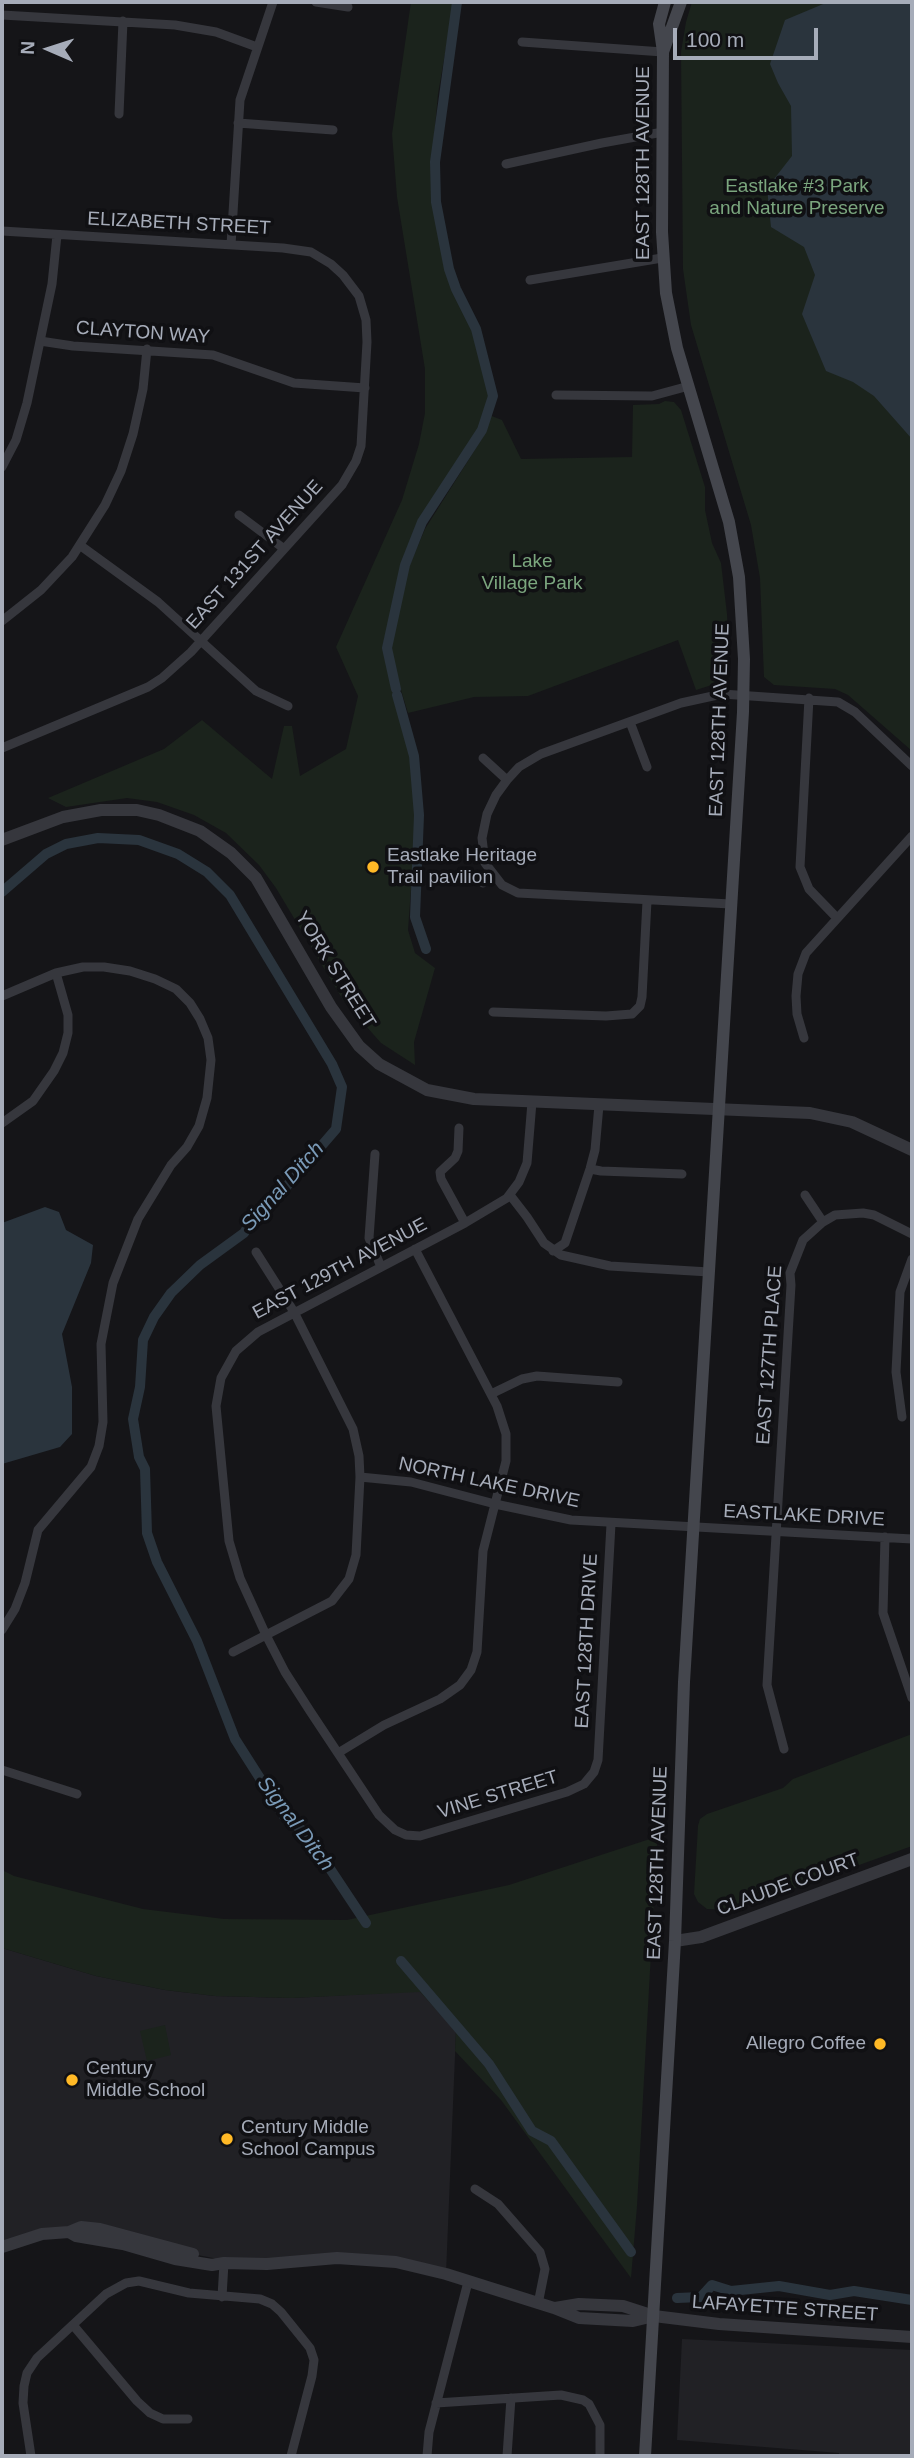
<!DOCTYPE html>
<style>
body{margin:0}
#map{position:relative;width:914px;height:2458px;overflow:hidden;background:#151518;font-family:Arial,sans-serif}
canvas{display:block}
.frame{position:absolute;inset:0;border:4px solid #a6acb9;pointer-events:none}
.north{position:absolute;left:14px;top:14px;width:70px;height:70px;-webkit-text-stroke:5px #101013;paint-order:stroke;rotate:273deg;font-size:19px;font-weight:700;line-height:28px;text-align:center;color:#a6acb9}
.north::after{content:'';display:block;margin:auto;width:24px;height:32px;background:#a6acb9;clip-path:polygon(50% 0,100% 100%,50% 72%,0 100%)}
.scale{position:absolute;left:673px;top:28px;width:145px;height:32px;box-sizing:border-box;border:4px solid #a6acb9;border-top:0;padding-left:9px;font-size:21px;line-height:24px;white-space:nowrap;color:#a6acb9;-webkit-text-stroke:5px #101013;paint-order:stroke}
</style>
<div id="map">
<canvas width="914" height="2458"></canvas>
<div class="frame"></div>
<div class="north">N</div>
<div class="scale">100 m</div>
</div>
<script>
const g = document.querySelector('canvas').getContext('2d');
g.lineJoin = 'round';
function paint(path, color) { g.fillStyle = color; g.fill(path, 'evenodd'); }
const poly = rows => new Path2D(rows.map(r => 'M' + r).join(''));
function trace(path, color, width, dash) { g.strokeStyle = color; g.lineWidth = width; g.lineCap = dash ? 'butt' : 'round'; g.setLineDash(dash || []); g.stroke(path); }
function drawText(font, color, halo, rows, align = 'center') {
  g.font = font + ' Arial,sans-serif'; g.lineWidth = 7; g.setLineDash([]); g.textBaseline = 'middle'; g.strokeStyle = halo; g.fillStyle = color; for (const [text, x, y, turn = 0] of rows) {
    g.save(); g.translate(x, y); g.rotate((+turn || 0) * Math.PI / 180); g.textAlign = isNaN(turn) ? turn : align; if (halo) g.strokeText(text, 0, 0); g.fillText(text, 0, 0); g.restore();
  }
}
paint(poly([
 [2,1948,96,1976,165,1990,215,1996,292,1998,420,1991,456,2031,446,2274,396,2262,224,2263,213,2258,177,2251,100,2229,2,2247],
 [682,2339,912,2350,912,2456,839,2456,839,2453,677,2440]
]), '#212125');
paint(poly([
 [411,2,454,2,438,94,431,171,449,282,471,327,489,393,480,429,431,503,405,553,383,645,409,751,416,820,408,930,415,953,435,968,414,1042,415,1065,381,1043,343,1000,276,888,259,865,226,833,194,815,157,802,127,798,66,807,48,798,164,749,202,720,272,779,284,726,292,726,300,776,346,749,358,696,336,647,402,500,419,444,425,413,425,369,397,197,392,134],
 [692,2,912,2,912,751,848,695,835,689,774,685,764,677,760,578,751,525,691,325,683,269,681,52,686,22],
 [665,401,674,402,681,410,705,487,705,510,712,543,721,563,727,614,730,674,718,683,696,690,678,640,528,696,474,697,408,713,388,647,408,569,425,529,483,437,489,415,502,420,521,459,632,457,633,405,659,404],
 [912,1734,912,1846,734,1910,707,1909,698,1902,694,1894,698,1826,700,1819,707,1814,783,1788,793,1779],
 [653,1838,657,1844,637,2206,631,2278,501,2100,455,2051,456,2031,420,1992,292,1998,215,1996,165,1990,96,1976,2,1948,2,1870,14,1876,143,1909,224,1919,347,1920,509,1885],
 [165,2025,171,2055,147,2061,140,2031]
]), '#1b231c');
paint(poly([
 [828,2,912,2,912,439,874,396,853,382,826,371,802,314,815,275,804,247,771,227,767,188,792,156,791,106,778,83,770,64,785,20],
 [45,1207,59,1212,66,1230,93,1245,91,1263,62,1334,72,1387,72,1434,60,1447,2,1464,2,1223]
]), '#2a343d');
trace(poly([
 [396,689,387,648,405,565,422,522,482,430,493,396,476,329,456,289,449,269,436,202,435,162,457,2],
 [397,695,414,756,419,815,415,917,426,949],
 [2,892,46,854,66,844,98,838,139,840,178,854,207,872,230,895,332,1064,342,1087,336,1129,286,1187,255,1215,244,1233,200,1265,171,1293,154,1317,143,1340,140,1387,133,1419,139,1457,145,1469,147,1533,157,1562,197,1641,235,1739,284,1816,307,1834,366,1923],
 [401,1961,489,2064,532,2131,551,2141,631,2252],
 [677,2298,701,2297,712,2285,731,2291,779,2286,830,2295,854,2291,912,2300]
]), '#2a343d', 10);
trace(poly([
 [316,2,348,7],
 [2,15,175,25,216,32,257,47],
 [522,42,663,52],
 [119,114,123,21],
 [238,123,333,130],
 [506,164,602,143,663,132],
 [2,231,283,248,311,252,331,264,343,275,359,296,366,320,367,342,361,446,356,461,342,485,191,652,162,678,148,687,2,748],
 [231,245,240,100,273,2],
 [530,280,662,258],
 [40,341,73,346,213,355,294,383,365,388],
 [556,395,652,396,689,386],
 [2,467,16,440,27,403,52,284,57,235],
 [239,515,283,548],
 [81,546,158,602,256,691,288,706],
 [2,621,41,590,72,557,105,505,121,471,133,434,143,389,147,349],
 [809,698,800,867,809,889,837,918],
 [630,722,647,767],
 [483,758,507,780],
 [483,883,493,875],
 [731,904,518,893,502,885,485,863,482,838,487,814,496,795,507,780,519,767,541,754,681,703,722,694,838,702,855,712,912,766],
 [2,996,56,973,83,967,104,967,130,971,155,979,176,989,190,1003,200,1019,208,1038,211,1060,207,1098,199,1126,187,1147,171,1165,138,1219,113,1283,101,1344,103,1422,99,1446,91,1467,38,1530,25,1583,15,1609,2,1630],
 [493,1012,606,1016,632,1014,640,1006,642,997,647,901],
 [804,1038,797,1014,796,996,798,974,806,953,912,836],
 [532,1102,527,1163,519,1182,507,1198,465,1223,258,1332,236,1351,221,1378,216,1406,229,1541,240,1578,266,1635,285,1672,310,1711,379,1815,395,1830,406,1835,420,1836,567,1792,584,1784,594,1772,598,1760,611,1524],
 [2,1123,33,1101,54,1071,63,1053,68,1033,68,1015,56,973],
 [459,1128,458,1151,455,1158,440,1172,441,1179,465,1223],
 [375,1154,369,1238,381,1267],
 [590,1169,601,1171,682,1174],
 [510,1195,527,1217,544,1243,561,1255,610,1266,709,1272],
 [823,1222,835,1215,863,1213,874,1215,912,1234],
 [553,1251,565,1243,590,1169,595,1150,599,1105],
 [491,1394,522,1379,537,1376,618,1382],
 [902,1417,896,1372,900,1292,912,1259],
 [360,1477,411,1482,495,1504,571,1520,912,1539],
 [885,1537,883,1613,912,1698],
 [233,1652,332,1601,349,1579,356,1555,360,1477,359,1456,353,1429,294,1312,256,1252],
 [784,1749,767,1685,791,1285,790,1273,803,1240,823,1222,805,1195],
 [338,1753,384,1725,440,1699,460,1685,471,1670,477,1652,483,1551,506,1461,506,1434,497,1406,415,1249],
 [2,1770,77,1794],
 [475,2189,498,2204,540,2252,545,2269,538,2304],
 [222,2297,224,2263],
 [73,2325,137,2401,150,2413,163,2419,188,2419],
 [436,2403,561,2395,583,2400,589,2404,600,2425,600,2456],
 [31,2456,23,2403,24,2386,27,2373,37,2358,106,2294,126,2283,139,2281,189,2293,260,2299,272,2304,281,2312,310,2348,314,2360,312,2376,291,2456],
 [427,2456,429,2432,468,2282],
 [507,2456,511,2398]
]), '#36373d', 9);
trace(poly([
 [2,840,63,817,101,810,137,810,159,815,200,831,231,853,256,878,331,1007,359,1046,379,1064,427,1090,474,1099,810,1113,852,1122,912,1150],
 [675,1941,701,1937,912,1859],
 [69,2232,81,2227,100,2229,193,2254],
 [2,2247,42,2234,69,2232,76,2236,123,2244,175,2259,212,2265,224,2263,267,2264,337,2258,396,2262,446,2274,554,2308,579,2318,633,2321,654,2316],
 [555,2308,579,2304,623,2306,654,2316,719,2324,912,2337]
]), '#36373d', 12);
trace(poly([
 [663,52,681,2],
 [645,2456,675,1941,684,1682,743,712,744,659,739,577,729,522,677,348,666,293,662,232,663,52,659,24,665,2]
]), '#44464d', 12);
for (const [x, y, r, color] of [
 [373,867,7,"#ffb926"],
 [880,2044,7,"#ffb926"],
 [72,2080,7,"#ffb926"],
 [227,2139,7,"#ffb926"]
]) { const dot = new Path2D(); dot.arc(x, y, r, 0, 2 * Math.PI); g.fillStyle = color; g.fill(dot); trace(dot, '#101013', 2.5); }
drawText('19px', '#a6acb9', '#101013', [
 ["EAST 128TH AVENUE",644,163,-90],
 ["ELIZABETH STREET",179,224,3],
 ["CLAYTON WAY",143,333,4],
 ["EAST 131ST AVENUE",255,555,-48],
 ["EAST 128TH AVENUE",720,720,-88],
 ["YORK STREET",335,970,58],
 ["EAST 129TH AVENUE",340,1269,-28],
 ["EAST 127TH PLACE",770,1355,-86],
 ["NORTH LAKE DRIVE",489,1483,12],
 ["EASTLAKE DRIVE",804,1516,3],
 ["EAST 128TH DRIVE",587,1641,-87],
 ["VINE STREET",498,1795,-17],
 ["EAST 128TH AVENUE",658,1863,-88],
 ["CLAUDE COURT",788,1885,-20],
 ["LAFAYETTE STREET",785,2309,4]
]);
drawText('19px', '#7ba67e', '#101013', [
 ["Eastlake #3 Park",797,187],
 ["and Nature Preserve",797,209],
 ["Lake",532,562],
 ["Village Park",532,584]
]);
drawText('19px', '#a6acb9', '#101013', [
 ["Eastlake Heritage",387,856],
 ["Trail pavilion",387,878],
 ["Allegro Coffee",866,2044,"right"],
 ["Century",86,2069],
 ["Middle School",86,2091],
 ["Century Middle",241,2128],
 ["School Campus",241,2150]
], 'left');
drawText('italic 21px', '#7a9ab7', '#101013', [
 ["Signal Ditch",283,1187,-48],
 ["Signal Ditch",295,1824,53]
]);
</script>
